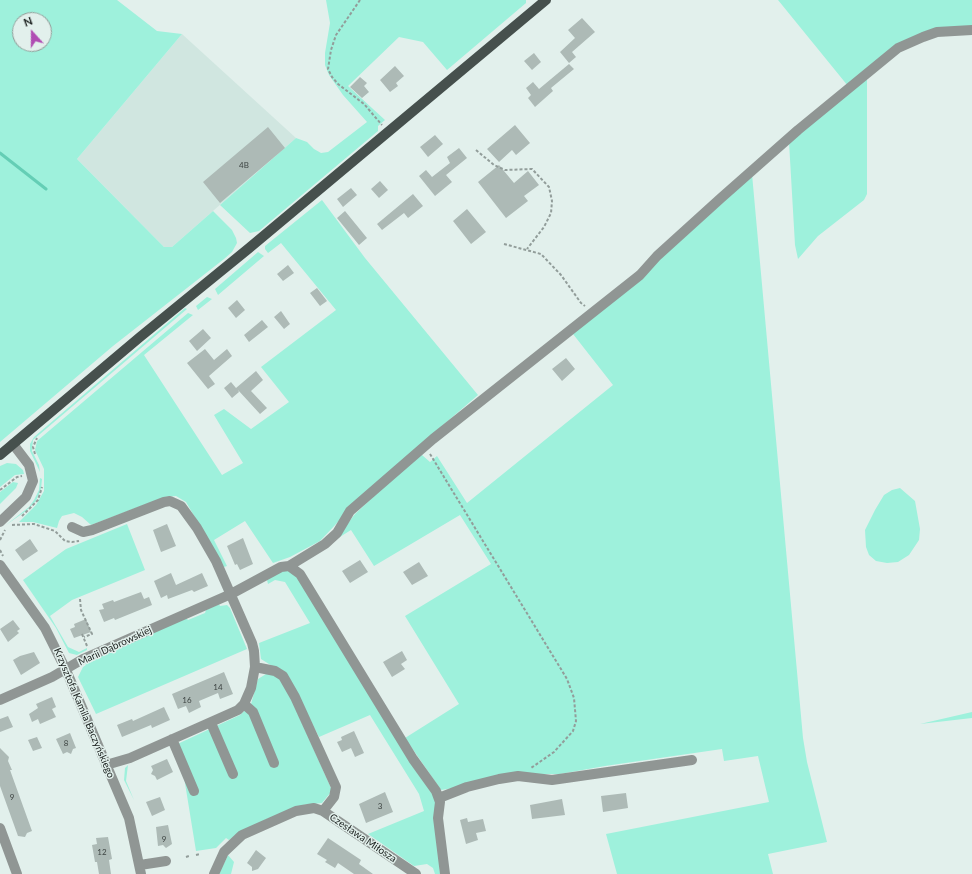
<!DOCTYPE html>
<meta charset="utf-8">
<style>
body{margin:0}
#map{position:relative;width:972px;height:874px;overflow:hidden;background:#e2f0ec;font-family:Lato,sans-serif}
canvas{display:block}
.north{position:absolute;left:12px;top:12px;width:40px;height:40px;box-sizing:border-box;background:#e2f0ec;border:1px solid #919c98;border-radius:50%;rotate:339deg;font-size:11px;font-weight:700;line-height:16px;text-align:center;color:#181d1b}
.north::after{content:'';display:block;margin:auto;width:14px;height:18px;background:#b04db3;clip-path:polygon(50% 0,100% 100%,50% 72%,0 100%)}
</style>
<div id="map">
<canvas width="972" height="874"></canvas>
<div class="north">N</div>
</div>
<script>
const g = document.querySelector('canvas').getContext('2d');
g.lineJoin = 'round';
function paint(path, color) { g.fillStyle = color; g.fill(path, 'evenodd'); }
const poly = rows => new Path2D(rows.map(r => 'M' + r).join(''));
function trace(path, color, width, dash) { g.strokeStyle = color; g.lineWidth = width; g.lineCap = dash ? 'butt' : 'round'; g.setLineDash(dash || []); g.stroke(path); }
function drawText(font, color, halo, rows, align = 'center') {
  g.font = font + ' Lato,sans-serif'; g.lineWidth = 3; g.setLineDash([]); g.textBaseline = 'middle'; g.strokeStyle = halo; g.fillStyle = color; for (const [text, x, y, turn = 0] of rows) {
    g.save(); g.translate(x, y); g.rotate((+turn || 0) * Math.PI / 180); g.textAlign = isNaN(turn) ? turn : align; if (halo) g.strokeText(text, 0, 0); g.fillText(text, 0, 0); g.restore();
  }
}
paint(poly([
 [182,34,296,138,172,247,164,247,77,159]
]), '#d0e6e0');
paint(poly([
 [0,0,117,0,157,31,182,34,77,159,164,247,172,247,213,211,232,230,236,238,237,243,232,252,224,259,113,346,0,442],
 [20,20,44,20,44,44,20,44],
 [326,0,526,0,526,3,447,70,423,42,399,37,348,86,385,120,378,126,378,131,259,231,250,233,220,205,296,138,307,142,314,149,321,153,328,152,367,122,343,95,329,75,325,65,325,53,330,23],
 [778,0,972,0,972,27,924,33,848,86],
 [867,79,867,194,864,200,818,236,798,259,795,245,789,142],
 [752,174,803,738,807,762,827,842,768,854,773,874,617,874,606,834,769,802,758,756,724,761,722,749,605,766,560,774,538,774,441,790,405,738,459,704,405,616,491,564,460,515,374,566,351,530,335,540,355,514,417,456,422,455,430,462,437,456,467,503,613,385,573,334],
 [322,200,365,258,478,395,370,488,320,541,290,557,273,563,245,521,214,540,227,566,224,567,186,502,176,496,165,497,91,525,82,517,74,513,62,516,59,521,57,528,33,522,19,522,36,505,44,491,44,469,35,450,37,441,188,313,193,315,144,355,222,475,243,463,214,415,224,409,251,429,289,402,261,367,336,310,281,243,268,253,265,249,265,246],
 [258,252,264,256,218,295,215,289],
 [207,297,212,299,198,310,196,306],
 [185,308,187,309,33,440,32,451,39,465,40,472,30,451,30,444,34,437],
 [7,463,16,464,23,470,24,474,15,475,0,487,0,466],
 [40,478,42,479,41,489,36,501,26,511,6,525,29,507,34,500,39,490],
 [13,482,18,483,16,488,0,504,0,492],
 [900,488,915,501,920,529,919,540,909,555,898,562,887,563,876,561,869,555,866,547,865,530,875,510,884,495,892,490],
 [127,524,145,570,72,600,50,616,68,647,79,652,87,648,87,650,77,655,69,653,56,628,23,580,66,549],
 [281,571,289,571,298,578,430,788,435,799,440,874,435,874,433,868,427,864,414,866,368,834,424,811,419,794,370,715,319,737,288,676,261,659,259,643,310,623,285,582,275,580,268,584,267,580],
 [219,604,220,606,227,605,230,608,247,649,96,714,78,677,83,667,86,665,85,663,186,618,188,620,205,613,206,610],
 [266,674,271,674,279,678,285,685,331,788,331,792,322,803,303,805,267,819,238,833,229,840,226,838,216,848,196,851,184,777,171,747,240,715,251,704,258,679],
 [972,712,972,718,920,724],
 [128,765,126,781,134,800,124,780,125,768],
 [228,855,234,862,231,874,219,874]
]), '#9ef1dc');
trace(poly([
 [0,153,46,189]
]), '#64ceb5', 3);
paint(poly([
 [582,18,595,32,572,52,576,57,569,63,560,52,575,38,568,30],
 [534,53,541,62,532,70,524,61],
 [569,64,574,69,551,88,553,91,535,107,528,98,531,95,526,88,533,82,539,89],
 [395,66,404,76,396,83,398,86,390,92,380,80],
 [360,77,367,83,364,86,369,92,362,98,350,87],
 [515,125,530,143,516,155,512,150,499,162,487,149],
 [268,127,285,148,220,203,203,182],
 [435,135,443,144,428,157,420,147],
 [459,148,467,158,446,175,452,182,435,196,419,176,426,170,432,177,450,163,447,157],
 [499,165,514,183,528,171,539,185,524,196,528,201,506,218,478,182],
 [380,181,388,190,379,198,371,189],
 [351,188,357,195,343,207,337,199],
 [413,194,423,206,408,218,404,213,382,230,377,224],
 [467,209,486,232,471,244,453,221],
 [345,211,367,238,359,245,337,218],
 [288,265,294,273,283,281,277,274],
 [317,288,327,301,320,306,310,293],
 [237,300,245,310,236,318,228,308],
 [281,311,290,324,284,329,274,317],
 [262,320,268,327,249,342,244,335],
 [203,329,211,338,197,351,189,341],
 [205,349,214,360,227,349,232,356,209,376,215,384,208,389,187,363],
 [566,358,575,369,562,381,552,369],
 [256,371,263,380,251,391,267,408,260,414,238,390,239,392,232,398,224,388,231,382,236,388],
 [167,524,176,546,161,552,153,530],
 [243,538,253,564,240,570,237,564,235,565,227,546],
 [30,539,38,551,23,561,15,550],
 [360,560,368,572,350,583,342,571],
 [419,562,428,576,412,585,403,572],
 [171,573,176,585,202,573,208,586,194,592,192,590,168,599,167,595,161,598,154,581],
 [141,592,144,599,149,597,152,605,115,620,114,618,104,622,99,610,104,609,102,604,113,600,114,602],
 [86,619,91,632,74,638,70,629,75,627,74,624],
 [13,620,20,629,17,631,19,633,8,642,0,629],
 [402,651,407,660,401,664,405,669,392,677,383,662],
 [34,652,40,663,21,675,13,660,20,656],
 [224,672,233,694,220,699,218,693,199,701,201,707,189,713,186,706,178,709,172,694],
 [52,697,56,707,52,709,56,717,40,724,38,719,32,722,29,714,38,708,36,704],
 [164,707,170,720,152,728,151,725,122,737,117,725,132,719,133,721],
 [8,716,13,727,0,732,0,719],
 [354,731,364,753,355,757,351,748,342,752,337,742,342,740,341,737],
 [70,733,76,748,73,749,71,754,67,752,63,754,56,739],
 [37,737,42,748,33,751,28,740],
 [0,748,9,757,8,761,12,770,10,770,32,831,27,833,25,837,18,836,0,786],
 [167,759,173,772,157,780,155,776,151,774,153,770,151,766],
 [385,792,393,812,366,823,359,804],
 [626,793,628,808,603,812,601,796],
 [160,797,165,810,152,816,146,802],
 [562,799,565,815,532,819,530,805],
 [467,818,468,822,483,819,486,831,476,833,478,840,466,844,460,820],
 [168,825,172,844,166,848,163,845,158,846,156,827],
 [108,837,112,859,109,860,111,874,99,874,97,862,95,862,92,845,97,844,96,838],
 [328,838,361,860,359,864,373,874,354,874,338,863,335,868,325,862,327,860,317,854],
 [256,850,266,858,258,869,252,871,252,867,247,863]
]), '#adbab6');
trace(poly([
 [360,0,336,35,331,50,328,69,332,77,338,84,364,104,382,125],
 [476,150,494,165,505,170,532,169,549,187,552,201,551,213,544,227,527,249],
 [504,244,541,254,561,275,581,303,585,306],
 [35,454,33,447,37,438],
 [430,454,567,679,574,698,576,721,573,731,554,752,531,768],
 [0,490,17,477,22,476],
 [22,516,38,500,42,487],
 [12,525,34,524,55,531,65,541,72,542,79,541],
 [0,540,5,530],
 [0,550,3,556],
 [80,599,81,610,92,634,84,637],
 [82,634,87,646],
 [196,855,200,854],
 [186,857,189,856]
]), '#929d9a', 2, [3, 2]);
trace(poly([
 [0,522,26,497,33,481,29,465,13,444],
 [72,527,83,532,92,530,164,502,170,501,181,506,197,528,216,561,252,643,254,651,255,667,251,688,244,704,238,710,130,758,106,765],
 [0,565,45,628,66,670,129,818,141,874],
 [289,566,325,544,337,533,350,511,433,439,640,275,657,256,721,198,798,130,898,48,923,37,937,32,972,30],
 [255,667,275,671,283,676,295,697,336,787,334,797,323,811],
 [0,700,52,677,83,659,231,594,281,567,289,566,300,574,413,759,436,791,440,802,438,818,445,874],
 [244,704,253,712,274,763],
 [211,723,233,774],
 [172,739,194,791],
 [439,798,467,787,499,779,518,776,552,780,692,760],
 [0,828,17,874],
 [140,865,166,861],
 [214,874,224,852,242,835,296,811,314,808,323,811,416,874]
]), '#909694', 10);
trace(poly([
 [0,455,140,337,248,249,546,0]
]), '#46504d', 10);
drawText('8px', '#3d4442', null, [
 ["4B",244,165],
 ["14",218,687],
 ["16",187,700],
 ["8",66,743],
 ["9",12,797],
 ["3",380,806],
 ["9",164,839],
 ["12",102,852]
]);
drawText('10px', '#181d1b', '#e2f0ec', [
 ["Marii Dąbrowskiej",115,646,-25],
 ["Krzysztofa Kamila Baczyńskiego",84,713,67],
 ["Czesława Miłosza",363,838,34]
]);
</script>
